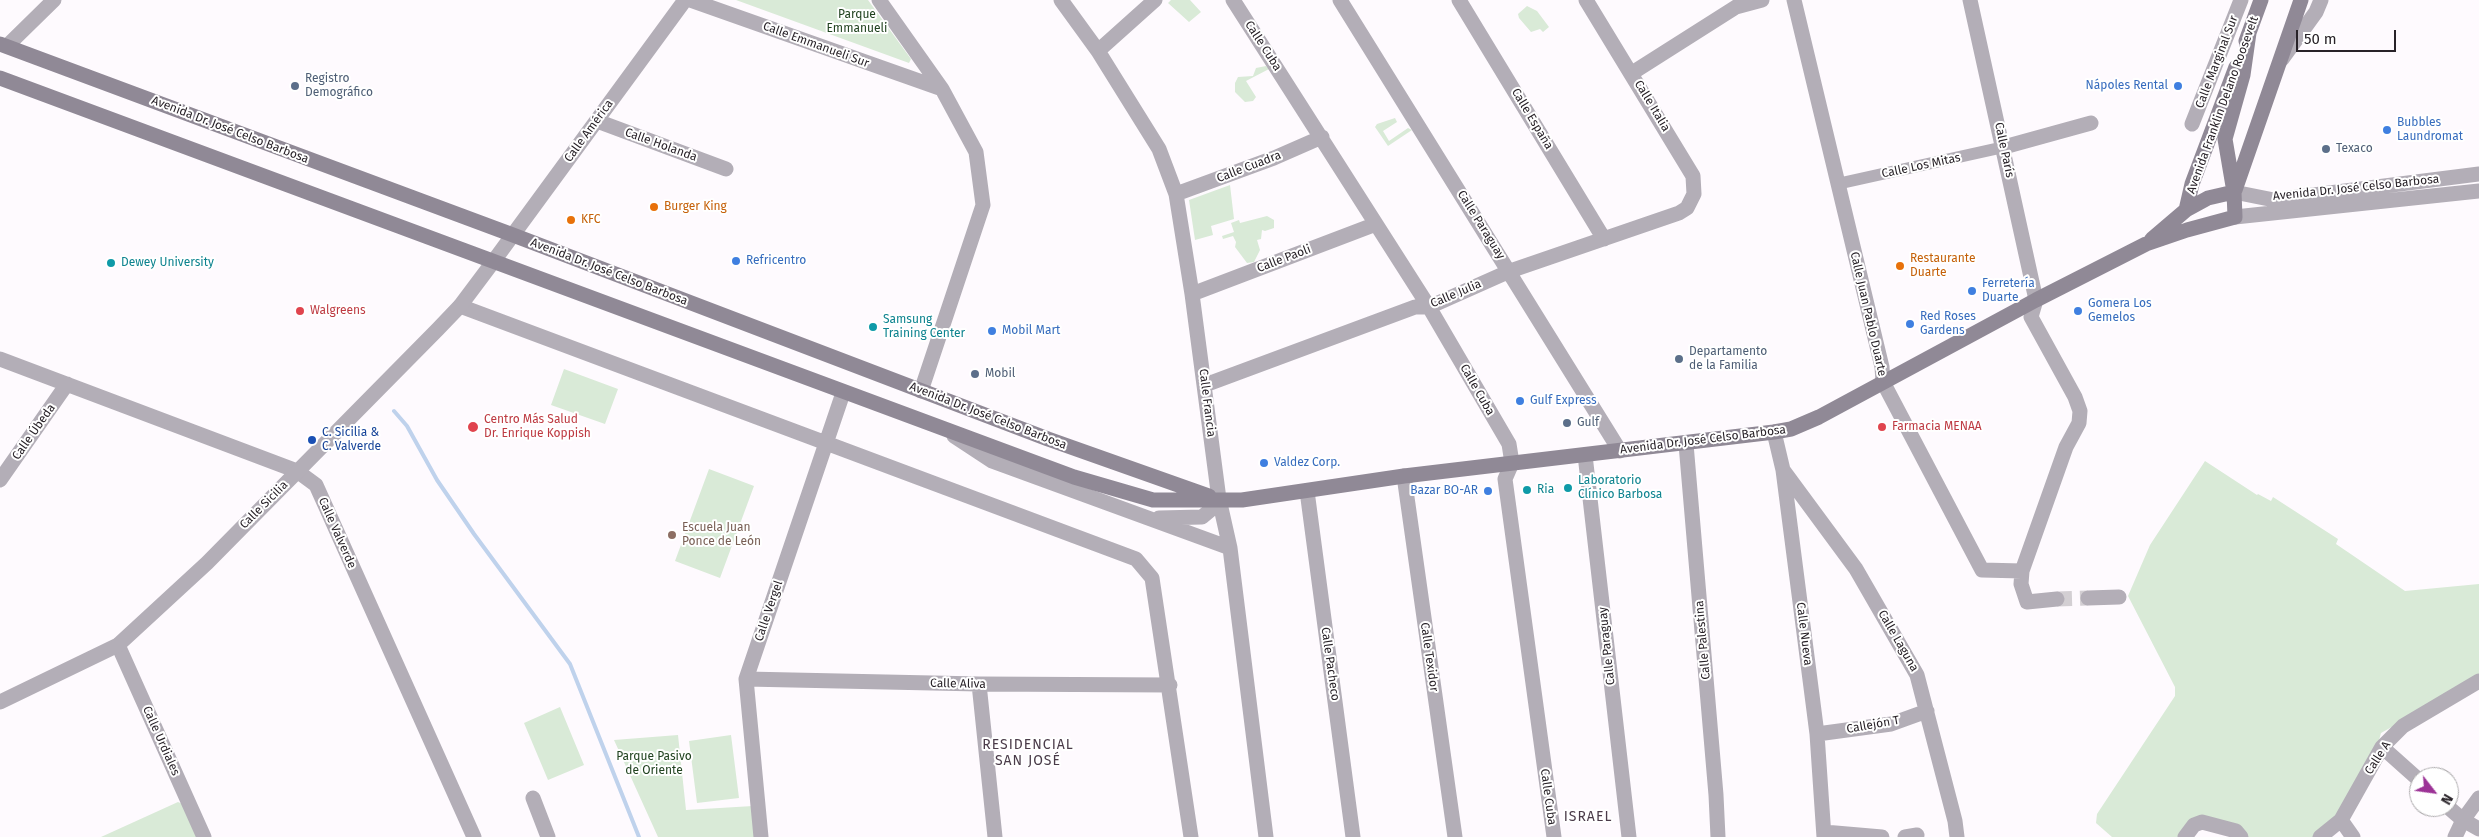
<!DOCTYPE html>
<meta charset="utf-8">
<style>
body{margin:0}
#map{position:relative;width:2479px;height:837px;overflow:hidden;background:#fefafe;font-family:"Fira Sans",sans-serif}
canvas{display:block}
.north{position:absolute;left:2409px;top:767px;width:50px;height:50px;box-sizing:border-box;background:#fff;border:1px solid #a9a7a9;border-radius:50%;rotate:120deg;font-size:14px;font-weight:700;line-height:20px;text-align:center;color:#282228}
.north::after{content:'';display:block;margin:auto;width:18px;height:22px;background:#9c3396;clip-path:polygon(50% 0,100% 100%,50% 72%,0 100%)}
.scale{position:absolute;left:2296px;top:30px;width:100px;height:22px;box-sizing:border-box;border:2px solid #282228;border-top:0;padding-left:6px;font-size:15px;line-height:18px;white-space:nowrap;color:#282228;-webkit-text-stroke:4px #fff;paint-order:stroke}
</style>
<div id="map">
<canvas width="2479" height="837"></canvas>
<div class="north">N</div>
<div class="scale">50 m</div>
</div>
<script>
const g = document.querySelector('canvas').getContext('2d');
g.lineJoin = 'round';
function paint(path, color) { g.fillStyle = color; g.fill(path, 'evenodd'); }
const poly = rows => new Path2D(rows.map(r => 'M' + r).join(''));
function trace(path, color, width, dash) { g.strokeStyle = color; g.lineWidth = width; g.lineCap = dash ? 'butt' : 'round'; g.setLineDash(dash || []); g.stroke(path); }
function drawText(font, color, halo, rows, align = 'center') {
  g.font = font + ' "Fira Sans",sans-serif'; g.lineWidth = 4; g.setLineDash([]); g.textBaseline = 'middle'; g.strokeStyle = halo; g.fillStyle = color; for (const [text, x, y, turn = 0] of rows) {
    g.save(); g.translate(x, y); g.rotate((+turn || 0) * Math.PI / 180); g.textAlign = isNaN(turn) ? turn : align; if (halo) g.strokeText(text, 0, 0); g.fillText(text, 0, 0); g.restore();
  }
}
paint(poly([
 [736,0,868,0,911,59,909,63],
 [1171,0,1190,0,1201,12,1189,22,1168,3],
 [1527,6,1537,11,1549,27,1543,32,1540,29,1531,32,1519,18,1518,14],
 [1266,66,1269,69,1246,81,1256,97,1253,101,1245,102,1235,92,1235,83,1238,77,1253,76,1256,68],
 [1395,118,1397,122,1383,131,1389,141,1408,128,1412,130,1388,146,1375,127,1377,124],
 [1230,185,1234,219,1211,226,1213,235,1195,240,1189,200],
 [1267,216,1274,220,1274,228,1265,231,1262,230,1261,239,1257,240,1260,250,1254,262,1247,263,1235,247,1236,242,1233,236,1223,239,1222,236,1234,232,1231,223,1239,220,1240,223],
 [564,369,618,389,605,424,551,405],
 [2205,461,2257,495,2258,494,2271,501,2273,497,2338,539,2336,544,2405,591,2479,584,2479,678,2381,733,2376,751,2343,816,2316,837,2245,837,2197,818,2181,837,2112,837,2096,823,2097,814,2175,696,2175,687,2128,596,2150,545],
 [709,469,754,486,720,578,675,561],
 [560,707,584,765,548,780,524,723],
 [678,735,686,810,753,806,757,837,658,837,614,740],
 [731,735,739,798,697,803,689,741],
 [178,802,187,806,201,837,101,837]
]), '#d9ead7');
trace(poly([
 [394,411,407,426,437,480,474,534,570,664,639,837]
]), '#bfd2ec', 4);
trace(poly([
 [2057,599,2088,598]
]), '#d3cfd3', 15, [15, 8]);
trace(poly([
 [1837,184,2004,147]
]), '#b3aeb7', 12);
trace(poly([
 [690,0,942,89],
 [879,0,942,89,976,152,983,205,921,391],
 [1061,0,1098,51,1159,149,1176,194,1192,294,1219,499,1230,548,1266,837],
 [1233,0,1429,307,1509,444,1512,463,1505,479,1554,837],
 [1340,0,1620,451],
 [1459,0,1604,239],
 [1794,0,1882,367,1883,382,1982,570,2022,571],
 [1970,0,2036,300,2031,317,2075,397,2080,411,2079,423,2066,447,2022,571,2021,584,2027,602,2057,599],
 [7,46,54,0],
 [1098,51,1155,0],
 [2282,59,2316,12,2321,0],
 [1632,73,1736,7,1762,0],
 [597,121,726,169],
 [2192,124,2241,0],
 [2004,147,2091,123],
 [1176,194,1274,158,1322,137],
 [493,262,685,0],
 [1192,294,1376,224],
 [460,306,1136,559,1152,578,1191,837],
 [0,359,297,471,316,485,474,837],
 [1205,385,1415,307,1429,307,1510,271,1679,213,1687,208,1694,194,1693,176,1586,0],
 [1774,432,1783,470,1817,734,1824,837],
 [954,436,992,461,1230,548],
 [1686,444,1716,795,1718,837],
 [1585,455,1629,837],
 [1783,470,1856,569,1917,675,1955,821,1957,837],
 [1404,476,1455,837],
 [0,480,67,384],
 [1307,491,1353,837],
 [1159,518,1202,517,1214,507,1219,499],
 [2088,598,2119,597],
 [118,645,204,837],
 [746,679,979,684,1170,685],
 [979,684,995,837],
 [1817,734,1891,724,1927,711],
 [2382,747,2419,780],
 [533,798,548,837],
 [2448,807,2463,820,2479,829],
 [2341,820,2353,837],
 [1824,832,1882,837],
 [761,837,746,679,843,393],
 [1905,837,1917,835],
 [2185,837,2194,825,2202,822,2236,831,2241,837],
 [2320,837,2341,820,2382,747,2403,726,2479,681],
 [2455,837,2463,820,2479,798]
]), '#b3aeb7', 15);
trace(poly([
 [2234,192,2274,200,2479,174],
 [2235,217,2479,191],
 [0,702,118,645,207,563,438,329,460,306,493,262]
]), '#b3aeb7', 15);
trace(poly([
 [2246,41,2261,0],
 [0,44,513,235,1048,439,1209,496],
 [0,78,1074,477,1153,500,1242,500,1404,476,1774,432,1791,429,1819,417,2036,300,2146,244,2187,230,2235,217,2234,192,2225,139,2243,75,2249,33],
 [2235,190,2301,0],
 [2186,210,2192,184,2236,67],
 [2152,239,2186,210,2208,198,2234,192]
]), '#908996', 15);
for (const [x, y, r, color] of [
 [295,86,5,"#5c6f8a"],
 [2178,86,5,"#3f7fe0"],
 [2387,130,5,"#3f7fe0"],
 [2326,149,5,"#5c6f8a"],
 [654,207,5,"#e8710a"],
 [571,220,5,"#e8710a"],
 [736,261,5,"#3f7fe0"],
 [111,263,5,"#0f9aa8"],
 [1900,266,5,"#e8710a"],
 [1972,291,5,"#3f7fe0"],
 [300,311,5,"#e0444e"],
 [2078,311,5,"#3f7fe0"],
 [1910,324,5,"#3f7fe0"],
 [873,327,5,"#0f9aa8"],
 [992,331,5,"#3f7fe0"],
 [1679,359,5,"#5c6f8a"],
 [975,374,5,"#5c6f8a"],
 [1520,401,5,"#3f7fe0"],
 [1567,423,5,"#5c6f8a"],
 [473,427,6,"#e0444e"],
 [1882,427,5,"#e0444e"],
 [312,440,5,"#1a4fb4"],
 [1264,463,5,"#3f7fe0"],
 [1568,488,5,"#0f9aa8"],
 [1527,490,5,"#0f9aa8"],
 [1488,491,5,"#3f7fe0"],
 [672,535,5,"#8d6e63"]
]) { const dot = new Path2D(); dot.arc(x, y, r, 0, 2 * Math.PI); g.fillStyle = color; g.fill(dot); trace(dot, '#fff', 2); }
drawText('12px', '#20421f', '#fff', [
 ["Parque",857,15],
 ["Emmanueli",857,29],
 ["Parque Pasivo",654,757],
 ["de Oriente",654,771]
]);
drawText('12px', '#282228', '#fff', [
 ["Calle Emmanueli Sur",816,45,20],
 ["Calle Cuba",1263,46,57],
 ["Calle Marginal Sur",2217,62,-69],
 ["Avenida Franklin Delano Roosevelt",2223,105,-70],
 ["Calle Italia",1652,106,59],
 ["Calle España",1532,119,59],
 ["Avenida Dr. José Celso Barbosa",230,130,21],
 ["Calle América",589,131,-54],
 ["Calle Holanda",661,145,20],
 ["Calle París",2004,150,78],
 ["Calle Los Mitas",1921,166,-12],
 ["Calle Cuadra",1249,167,-21],
 ["Avenida Dr. José Celso Barbosa",2356,188,-6],
 ["Calle Paraguay",1481,225,58],
 ["Calle Paoli",1284,259,-21],
 ["Avenida Dr. José Celso Barbosa",609,272,21],
 ["Calle Julia",1456,294,-23],
 ["Calle Juan Pablo Duarte",1868,314,77],
 ["Calle Cuba",1477,390,60],
 ["Calle Francia",1207,403,83],
 ["Avenida Dr. José Celso Barbosa",988,416,21],
 ["Calle Úbeda",34,432,-55],
 ["Avenida Dr. José Celso Barbosa",1703,440,-7],
 ["Calle Sicilia",264,505,-45],
 ["Calle Valverde",337,533,66],
 ["Calle Vergel",769,611,-71],
 ["Calle Nueva",1804,634,83],
 ["Calle Palestina",1703,640,-95],
 ["Calle Laguna",1898,641,60],
 ["Calle Paraguay",1607,646,-96],
 ["Calle Texidor",1429,657,82],
 ["Calle Pacheco",1330,664,82],
 ["Calle Aliva",958,684,1],
 ["Callejón T",1873,725,-10],
 ["Calle Urdiales",161,741,66],
 ["Calle A",2378,758,-57],
 ["Calle Cuba",1548,797,82]
]);
drawText('12px', '#4e5e75', '#fff', [
 ["Registro",305,79],
 ["Demográfico",305,93],
 ["Texaco",2336,149],
 ["Departamento",1689,352],
 ["de la Familia",1689,366],
 ["Mobil",985,374],
 ["Gulf",1577,423]
], 'left');
drawText('12px', '#366cbe', '#fff', [
 ["Nápoles Rental",2168,86,"right"],
 ["Bubbles",2397,123],
 ["Laundromat",2397,137],
 ["Refricentro",746,261],
 ["Ferretería",1982,284],
 ["Duarte",1982,298],
 ["Gomera Los",2088,304],
 ["Gemelos",2088,318],
 ["Red Roses",1920,317],
 ["Gardens",1920,331],
 ["Mobil Mart",1002,331],
 ["Gulf Express",1530,401],
 ["Valdez Corp.",1274,463],
 ["Bazar BO-AR",1478,491,"right"]
], 'left');
drawText('12px', '#c56008', '#fff', [
 ["Burger King",664,207],
 ["KFC",581,220],
 ["Restaurante",1910,259],
 ["Duarte",1910,273]
], 'left');
drawText('12px', '#0d838f', '#fff', [
 ["Dewey University",121,263],
 ["Samsung",883,320],
 ["Training Center",883,334],
 ["Laboratorio",1578,481],
 ["Clínico Barbosa",1578,495],
 ["Ria",1537,490]
], 'left');
drawText('12px', '#be3a42', '#fff', [
 ["Walgreens",310,311],
 ["Centro Más Salud",484,420],
 ["Dr. Enrique Koppish",484,434],
 ["Farmacia MENAA",1892,427]
], 'left');
drawText('12px', '#164399', '#fff', [
 ["C. Sicilia &",322,433],
 ["C. Valverde",322,447]
], 'left');
drawText('12px', '#785e54', '#fff', [
 ["Escuela Juan",682,528],
 ["Ponce de León",682,542]
], 'left');
g.letterSpacing = '1px';
drawText('14px', '#4a3b49', '#fff', [
 ["RESIDENCIAL",1028,745],
 ["SAN JOSÉ",1028,761],
 ["ISRAEL",1588,817]
]);
g.letterSpacing = '0px';
</script>
